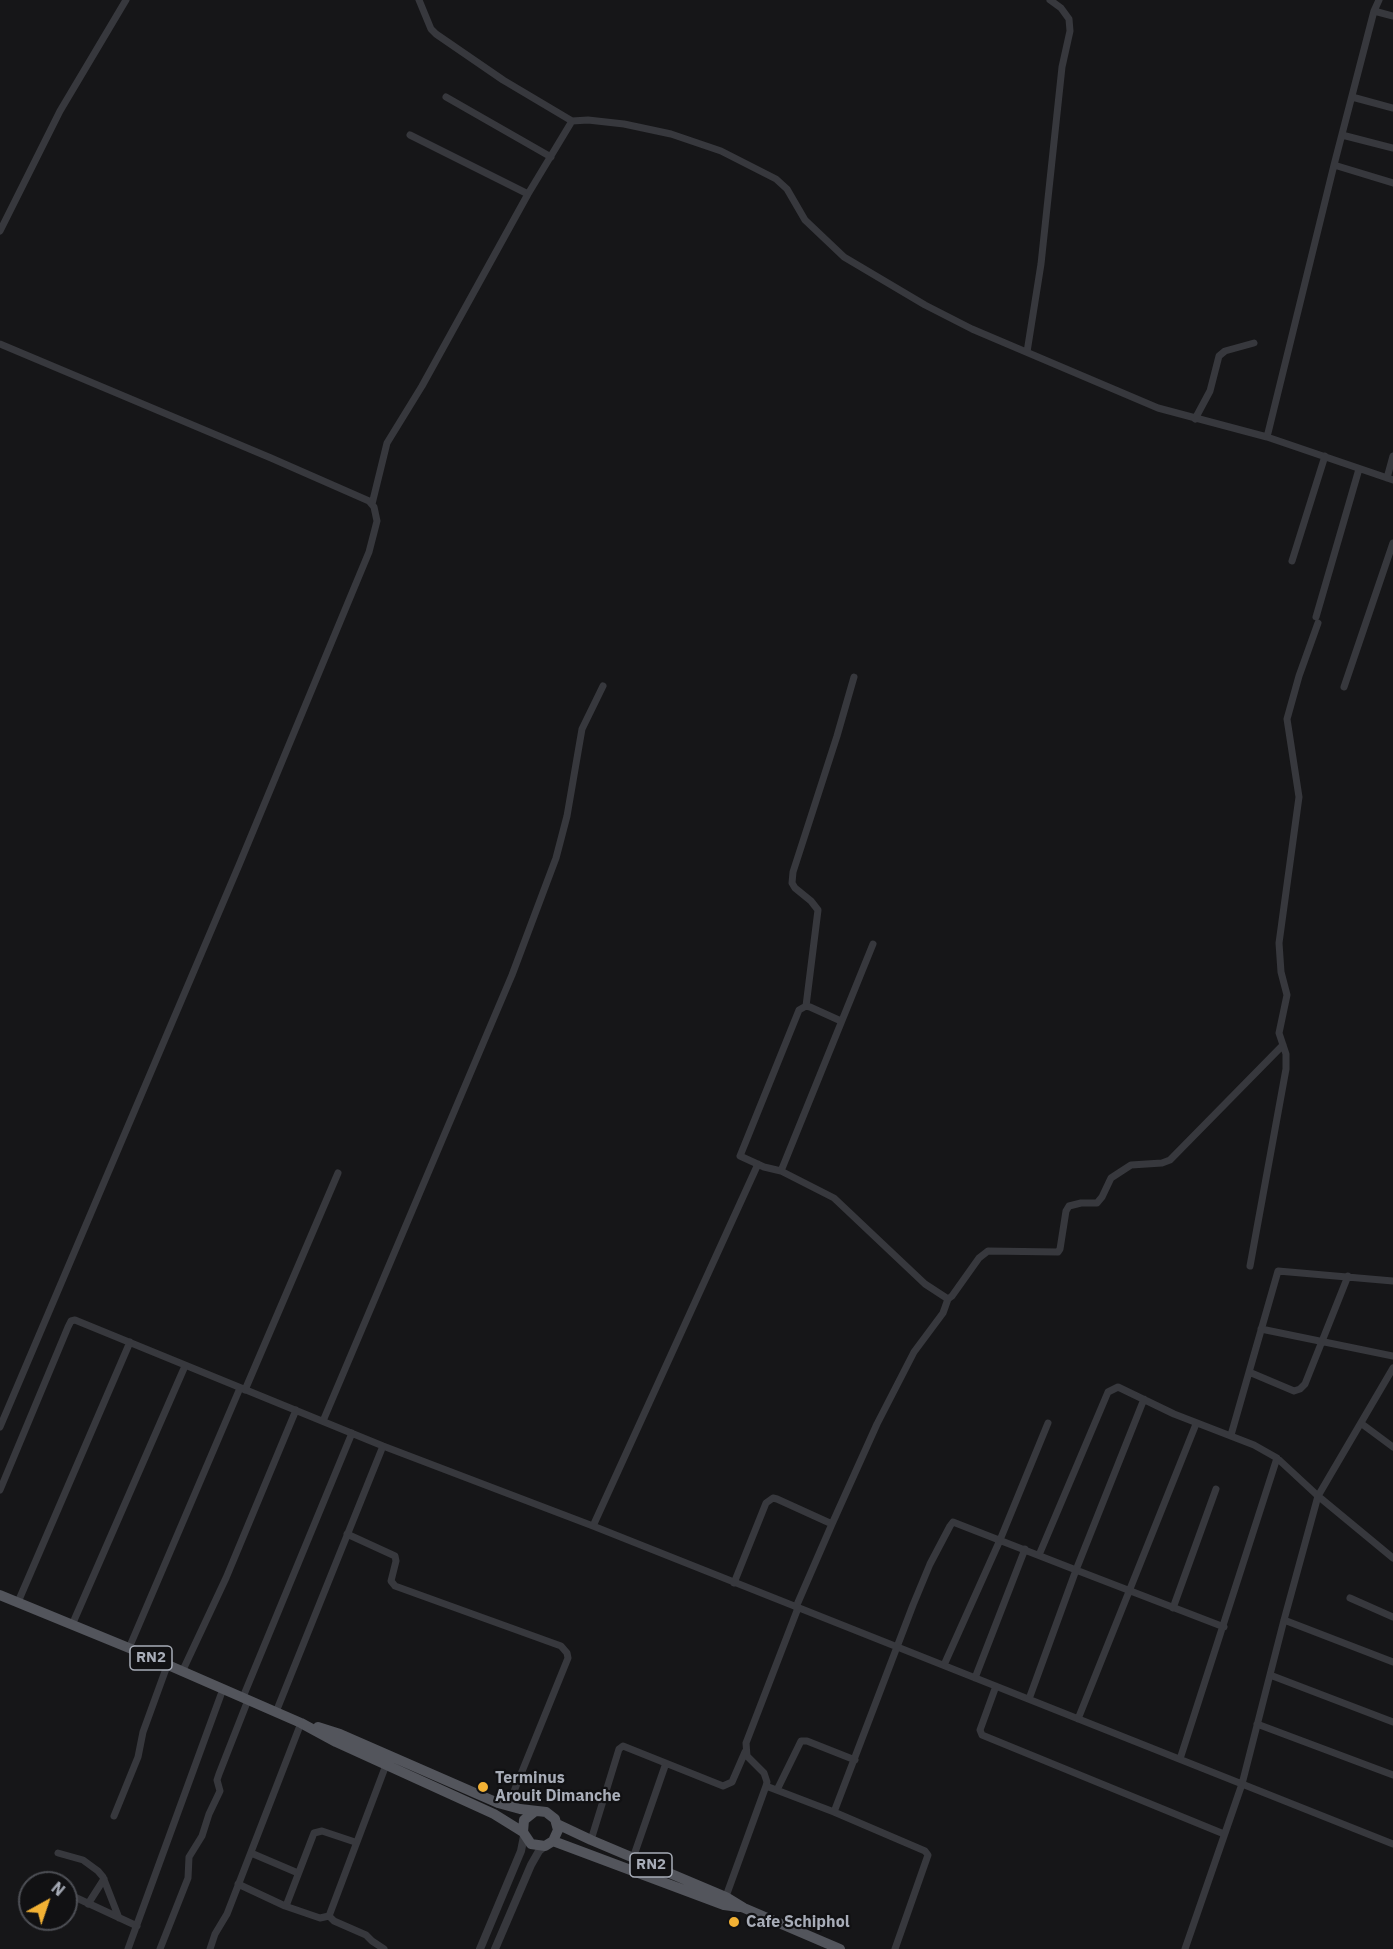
<!DOCTYPE html>
<style>
body{margin:0}
#map{position:relative;width:1393px;height:1949px;overflow:hidden;background:#161618;font-family:"IBM Plex Sans",sans-serif}
canvas{display:block}
.north{position:absolute;left:18px;top:1871px;width:60px;height:60px;box-sizing:border-box;background:#111113;border:2px solid #4d4f55;border-radius:50%;rotate:40deg;font-size:16px;font-weight:700;line-height:24px;text-align:center;color:#a8adb8}
.north::after{content:'';display:block;margin:auto;width:21px;height:27px;background:#f2b134;clip-path:polygon(50% 0,100% 100%,50% 72%,0 100%)}
</style>
<div id="map">
<canvas width="1393" height="1949"></canvas>
<div class="north">N</div>
</div>
<script>
const g = document.querySelector('canvas').getContext('2d');
g.lineJoin = 'round';
const poly = rows => new Path2D(rows.map(r => 'M' + r).join(''));
function trace(path, color, width, dash) { g.strokeStyle = color; g.lineWidth = width; g.lineCap = dash ? 'butt' : 'round'; g.setLineDash(dash || []); g.stroke(path); }
function drawText(font, color, halo, rows, align = 'center') {
  g.font = font + ' "IBM Plex Sans",sans-serif'; g.lineWidth = 4.5; g.setLineDash([]); g.textBaseline = 'middle'; g.strokeStyle = halo; g.fillStyle = color; for (const [text, x, y, turn = 0] of rows) {
    g.save(); g.translate(x, y); g.rotate((+turn || 0) * Math.PI / 180); g.textAlign = isNaN(turn) ? turn : align; if (halo) g.strokeText(text, 0, 0); g.fillText(text, 0, 0); g.restore();
  }
}
trace(poly([
 [419,0,431,29,436,34,503,80,572,121,588,120,624,124,671,134,721,151,776,179,787,189,805,220,844,257,925,305,972,329,1158,408,1267,437,1393,480],
 [1374,11,1393,16],
 [446,97,551,157],
 [1352,97,1393,108],
 [410,135,528,194],
 [1342,135,1393,148],
 [1334,165,1393,183],
 [0,231,60,111,126,0],
 [0,344,271,458,369,501,374,507,377,521,369,552,239,865,0,1427],
 [1027,352,1041,264,1062,67,1070,31,1069,19,1061,8,1050,0],
 [1195,419,1210,391,1219,356,1225,351,1254,343],
 [1267,437,1334,165,1374,11,1379,0],
 [1387,478,1393,456],
 [372,504,387,443,422,386,528,194,572,121],
 [1292,561,1325,456],
 [1316,617,1359,469],
 [1344,687,1393,543],
 [806,1006,818,910,811,901,795,888,792,883,793,872,837,736,854,677],
 [841,1021,810,1007,806,1006,799,1010,740,1156,764,1167,781,1171,873,944],
 [781,1171,834,1198,925,1284,948,1299,952,1296,979,1258,988,1251,1058,1252,1060,1249,1066,1211,1069,1206,1081,1203,1097,1203,1102,1197,1111,1178,1131,1165,1162,1163,1170,1160,1283,1045],
 [1250,1266,1286,1069,1286,1054,1279,1033,1287,995,1281,972,1279,943,1299,797,1287,719,1299,676,1318,623],
 [1261,1329,1393,1356],
 [1249,1372,1294,1391,1300,1389,1305,1384,1348,1276],
 [245,1390,338,1173],
 [323,1421,512,975,556,858,567,816,582,729,603,686],
 [1362,1424,1393,1447],
 [1231,1435,1278,1271,1393,1281],
 [0,1490,68,1327,71,1321,75,1320,383,1446,593,1526,1393,1844],
 [832,1524,877,1424,914,1352,943,1313,948,1299],
 [593,1526,758,1164],
 [347,1534,395,1556,396,1561,391,1581,395,1586,561,1646,567,1653,568,1658,508,1806],
 [1039,1555,1108,1392,1118,1387,1174,1414,1254,1445,1277,1458,1318,1496,1393,1558],
 [734,1583,766,1503,773,1498,777,1499,832,1524,796,1607],
 [1350,1598,1393,1617],
 [18,1602,130,1342],
 [1173,1608,1216,1489],
 [1284,1620,1393,1662],
 [72,1625,185,1366],
 [129,1648,240,1388],
 [944,1665,1000,1540,1048,1423],
 [182,1672,226,1578,296,1410],
 [1270,1675,1393,1722],
 [975,1678,1025,1549],
 [996,1686,980,1730,982,1735,1224,1834],
 [243,1697,352,1433],
 [1029,1699,1076,1570,1224,1627],
 [276,1712,383,1446],
 [1078,1719,1196,1424],
 [1257,1724,1393,1775],
 [1180,1759,1277,1458],
 [766,1786,767,1782,764,1773,747,1756,746,1743,798,1608],
 [777,1790,801,1741,807,1741,855,1760],
 [834,1812,925,1851,928,1855,895,1949],
 [114,1816,138,1757,143,1732,167,1666],
 [591,1840,619,1749,623,1746,723,1786,732,1782,745,1752],
 [58,1853,83,1860,98,1871,103,1877,119,1918],
 [251,1853,298,1873],
 [633,1858,666,1763],
 [238,1884,285,1906,320,1918,329,1916,386,1765],
 [66,1893,137,1926],
 [725,1899,766,1786,834,1812,913,1605,930,1564,950,1526,953,1522,958,1524,1076,1570,1144,1399],
 [88,1904,104,1879],
 [286,1906,314,1833,322,1831,355,1842],
 [329,1916,334,1921,366,1935,372,1941,384,1949],
 [128,1949,223,1689],
 [160,1949,188,1878,189,1857,202,1836,209,1814,220,1791,217,1780,219,1774,248,1700],
 [210,1949,215,1934,227,1914,301,1723],
 [1185,1949,1242,1784,1284,1620,1318,1496,1393,1368]
]), '#37383d', 7);
trace(poly([
 [480,1949,521,1851,524,1836],
 [495,1949,531,1865,539,1851,545,1846]
]), '#37383d', 8);
trace(poly([
 [0,1595,129,1648,301,1723,336,1742,494,1814,523,1832],
 [318,1727,340,1734,498,1803,520,1809,546,1812,555,1819,558,1830,553,1841,545,1846,531,1844,523,1832,524,1820,534,1812],
 [557,1824,591,1840,726,1897,744,1908,840,1949],
 [553,1841,724,1905,739,1907]
]), '#53555c', 10);
for (const [x, y, r, color] of [
 [483,1787,6,"#f2b134"],
 [734,1922,6,"#f2b134"]
]) { const dot = new Path2D(); dot.arc(x, y, r, 0, 2 * Math.PI); g.fillStyle = color; g.fill(dot); trace(dot, '#111113', 2); }
for (const [x, y, w] of [
 [151,1658,42],
 [651,1865,42]
]) { const box = new Path2D(); box.roundRect(x - w / 2, y - 12, w, 24, 4.5); g.fillStyle = '#111113'; g.fill(box); trace(box, '#a8adb8', 1.5); }
drawText('bold 15px', '#a8adb8', null, [
 ["RN2",151,1658],
 ["RN2",651,1865]
]);
drawText('bold 16px', '#a8adb8', '#111113', [
 ["Terminus",495,1778],
 ["Arouit Dimanche",495,1796],
 ["Cafe Schiphol",746,1922]
], 'left');
</script>
